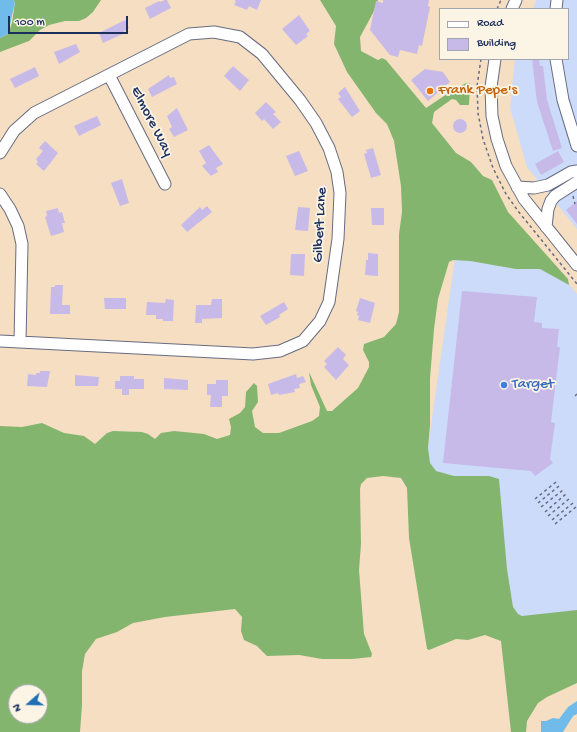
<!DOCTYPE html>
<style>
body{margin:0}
#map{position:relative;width:577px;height:732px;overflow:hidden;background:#f5dec2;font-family:"Gochi Hand",sans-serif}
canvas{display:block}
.legend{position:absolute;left:439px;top:8px;width:130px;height:52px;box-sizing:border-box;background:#fcf5e5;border:1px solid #a2a6af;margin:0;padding:5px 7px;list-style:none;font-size:12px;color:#1b2f5e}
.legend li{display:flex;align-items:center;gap:8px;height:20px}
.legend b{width:20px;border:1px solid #a2a6af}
.north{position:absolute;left:8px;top:684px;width:40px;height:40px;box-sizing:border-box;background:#fcf5e5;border:1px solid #a2a6af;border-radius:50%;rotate:250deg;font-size:11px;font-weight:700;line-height:16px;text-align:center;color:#1b2f5e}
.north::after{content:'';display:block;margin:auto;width:14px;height:18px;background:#1f6fb2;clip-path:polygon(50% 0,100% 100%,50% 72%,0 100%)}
.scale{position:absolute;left:8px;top:16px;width:120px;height:18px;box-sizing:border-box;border:2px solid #1b2f5e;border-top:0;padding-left:5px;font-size:12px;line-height:14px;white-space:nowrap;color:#1b2f5e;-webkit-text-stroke:3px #fcf5e5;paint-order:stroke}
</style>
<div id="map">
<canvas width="577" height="732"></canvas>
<ul class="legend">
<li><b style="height:5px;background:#fff"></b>Road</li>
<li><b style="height:11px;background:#c7bae9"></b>Building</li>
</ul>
<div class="north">N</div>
<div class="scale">100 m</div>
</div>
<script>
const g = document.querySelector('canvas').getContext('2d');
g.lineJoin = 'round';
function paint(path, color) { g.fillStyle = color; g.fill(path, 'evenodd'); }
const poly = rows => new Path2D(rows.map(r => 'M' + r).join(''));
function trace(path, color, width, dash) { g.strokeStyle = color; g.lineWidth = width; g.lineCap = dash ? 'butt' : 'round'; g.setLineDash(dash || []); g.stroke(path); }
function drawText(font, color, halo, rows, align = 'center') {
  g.font = font + ' "Gochi Hand",sans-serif'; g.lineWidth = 3.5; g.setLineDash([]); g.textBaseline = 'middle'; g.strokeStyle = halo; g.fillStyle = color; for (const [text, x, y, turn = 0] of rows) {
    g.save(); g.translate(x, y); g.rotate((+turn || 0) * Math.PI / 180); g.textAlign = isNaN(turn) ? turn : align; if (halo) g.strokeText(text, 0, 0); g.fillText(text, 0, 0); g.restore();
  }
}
paint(poly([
 [536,0,577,0,577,229,527,167,510,108,515,59,568,59,568,9,533,9],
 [543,252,577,294,577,611,512,620,424,474,455,258]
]), '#cddbfa');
paint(poly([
 [13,0,101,0,93,12,86,18,79,21,65,21,49,25,40,30,29,41,0,52,0,38,8,34,12,23,15,2],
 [320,0,378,0,373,13,360,37,361,51,378,60,382,58,386,60,426,108,453,90,466,83,470,83,469,105,460,105,456,100,452,99,434,112,432,123,456,153,471,162,483,176,492,180,508,212,568,279,569,285,540,269,516,269,470,261,453,260,449,262,438,299,434,329,430,378,430,425,428,448,430,463,436,471,454,476,489,476,499,479,507,569,513,607,518,614,522,616,577,610,577,683,547,697,538,703,527,721,526,732,511,732,501,641,485,635,468,640,456,639,429,650,427,649,409,538,407,488,401,478,383,476,367,478,361,484,360,489,361,544,359,570,364,634,372,654,371,657,353,659,322,659,299,655,267,656,257,646,244,640,241,631,242,617,235,609,165,617,133,623,117,632,96,639,85,654,82,671,82,705,80,732,0,732,0,426,22,427,42,423,64,433,84,436,95,444,107,433,113,431,142,432,148,434,155,439,161,433,174,431,204,434,217,439,230,435,231,427,229,419,240,413,245,407,246,392,254,383,257,386,258,402,252,411,255,427,263,433,279,433,312,421,319,416,320,407,311,385,309,372,327,411,332,411,358,388,369,367,369,362,363,350,364,344,384,337,396,324,399,312,399,234,402,212,401,186,394,141,387,124,376,113,347,72,334,44,336,26],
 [16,692,40,692,40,716,16,716]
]), '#84b56f');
paint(poly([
 [0,0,13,0,15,2,8,34,0,38],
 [577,701,577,714,573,716,563,732,541,732,541,721,546,721,553,718,559,719,568,707]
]), '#71bbea');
paint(poly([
 [165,0,167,0,171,8,150,19,145,8,159,1,160,2],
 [234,0,261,0,257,10,249,6,247,10,234,5,236,1],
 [383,0,429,0,428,6,430,7,422,46,419,45,417,54,400,50,398,57,390,55,370,30,376,1,383,3],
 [299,15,310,31,306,34,308,36,296,45,282,29],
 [125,20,129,28,124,31,125,33,103,43,99,33],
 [76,44,80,52,59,64,54,52],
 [532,59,539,59,540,66,543,66,547,100,562,148,553,151,537,102],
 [233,66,249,80,240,91,224,76],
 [35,67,39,76,15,88,10,79],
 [425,69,443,72,450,82,428,101,411,80],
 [169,75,170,78,174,77,177,84,152,97,148,89],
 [345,87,360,111,352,117,338,99,341,97,338,93],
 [266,102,276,112,273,114,281,122,273,129,264,119,262,121,255,113],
 [177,108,188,130,174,137,169,129,172,127,167,116],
 [97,116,101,125,79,136,74,126],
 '453 126a7 7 0 1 1 14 0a7 7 0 1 1-14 0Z',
 [45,141,58,153,44,171,36,164,38,162,36,159,43,151,39,148],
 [209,145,223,164,216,168,218,172,211,176,202,166,206,163,199,151],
 [373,148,381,175,371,178,364,154,367,153,366,150],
 [299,151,308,171,295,176,286,156],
 [558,151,564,162,541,175,535,164],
 [122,179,129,203,120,206,111,183],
 [577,201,577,224,566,210],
 [207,206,212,212,187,232,181,225,200,207,202,210],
 [298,207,310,208,308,231,295,230],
 [58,208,59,213,62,212,65,223,62,223,64,232,51,236,45,217,47,216,46,211],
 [371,208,384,208,384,225,372,225],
 [368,253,378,254,378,276,365,275,366,260,368,260],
 [291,254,305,254,304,276,290,275],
 [55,285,63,285,62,305,70,305,70,314,50,314,51,287,55,287],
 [462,291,537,297,534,322,542,323,542,328,559,329,557,347,560,347,551,422,555,423,550,459,553,463,535,476,531,471,443,463],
 [104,298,126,298,126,309,105,309],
 [360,298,375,303,370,323,358,320,359,316,357,315,358,312,356,311],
 [166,299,174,300,173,321,163,321,163,319,156,319,156,315,146,315,147,302,165,303],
 [212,299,222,299,222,318,202,319,202,323,195,323,196,305,211,305],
 [284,302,288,309,279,315,280,317,266,325,260,316],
 [338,347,346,355,343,359,349,365,336,380,324,367,327,364,324,361],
 [40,371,50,371,47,387,27,386,28,374,36,375,36,373,40,373],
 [296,374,297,378,303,376,306,382,299,384,300,388,294,389,295,392,279,395,278,393,271,395,268,384],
 [75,375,99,377,98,386,75,386],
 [120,376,134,376,134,379,144,379,144,389,129,389,129,395,122,395,122,389,115,389,115,381,120,381],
 [164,378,188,380,188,390,164,389],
 [216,380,228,380,228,396,222,396,222,407,210,407,211,395,207,395,207,384,216,384]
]), '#c7bae9');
const minor = poly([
 [512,9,516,0],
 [556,9,557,0],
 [495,59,491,87,492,116,497,139,506,166,524,199,577,265],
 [556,59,563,100,577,146],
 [109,75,165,184],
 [0,153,14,131,34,113,189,34,214,32,240,37,262,54,300,100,316,123,329,148,337,172,340,193,338,239,329,302,320,321,303,341,280,351,253,354,0,341],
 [517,187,534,188,548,185,571,172,577,171],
 [0,194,10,209,18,226,22,244,20,342],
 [546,227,548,209,551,201,555,196,577,182]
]);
trace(minor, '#676c81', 13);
trace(poly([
 [497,9,501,0],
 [481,59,477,86,478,113,483,139,493,168,506,194,518,211,577,284],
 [573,196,575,204],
 [575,396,577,394],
 [535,499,556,482],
 [538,503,559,486],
 [541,507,563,490],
 [545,512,566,494],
 [548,516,569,499],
 [552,520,573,503],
 [555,524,576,507]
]), '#676c81', 1.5, [3, 3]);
trace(minor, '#fff', 11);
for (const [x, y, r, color] of [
 [430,91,4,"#e8710a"],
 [504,385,4,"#3f7fe0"]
]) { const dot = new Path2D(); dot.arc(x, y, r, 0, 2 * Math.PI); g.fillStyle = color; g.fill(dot); trace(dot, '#fcf5e5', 1.5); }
drawText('15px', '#c56008', '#fcf5e5', [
 ["Frank Pepe's",438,91]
], 'left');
drawText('15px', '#1b2f5e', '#fcf5e5', [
 ["Elmore Way",151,122,63],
 ["Gilbert Lane",321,225,-87]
]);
drawText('15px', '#366cbe', '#fcf5e5', [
 ["Target",512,385]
], 'left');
</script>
